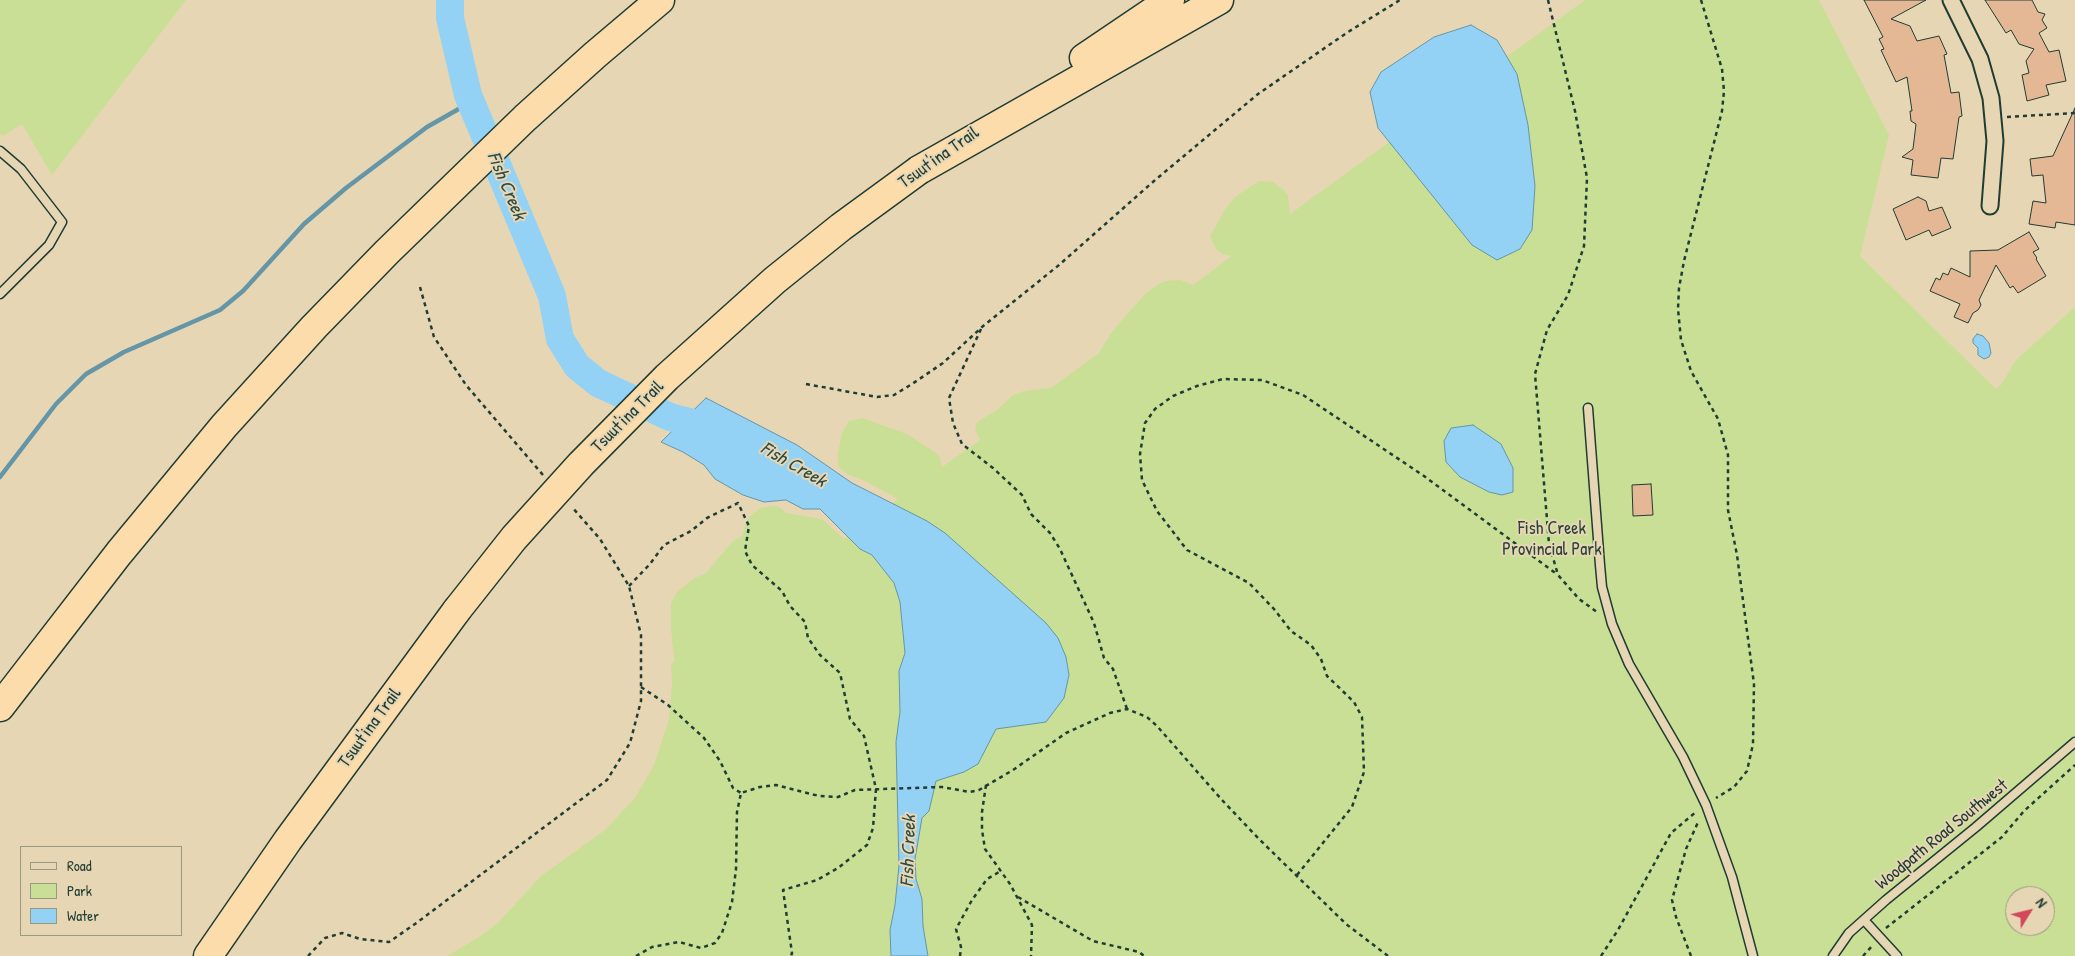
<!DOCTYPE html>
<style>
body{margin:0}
#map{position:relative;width:2075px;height:956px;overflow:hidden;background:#e7d6b3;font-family:"Patrick Hand",sans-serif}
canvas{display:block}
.legend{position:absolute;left:20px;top:846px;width:162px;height:90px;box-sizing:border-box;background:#e7d6b3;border:1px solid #979980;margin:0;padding:6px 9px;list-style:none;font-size:15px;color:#1f3d34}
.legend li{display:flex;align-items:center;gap:10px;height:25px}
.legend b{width:25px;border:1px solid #979980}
.north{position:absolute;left:2005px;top:886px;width:50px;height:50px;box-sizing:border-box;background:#e7d6b3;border:1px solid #979980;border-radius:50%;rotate:54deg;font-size:14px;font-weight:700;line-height:20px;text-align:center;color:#1f3d34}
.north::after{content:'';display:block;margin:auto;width:18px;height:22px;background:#d1495b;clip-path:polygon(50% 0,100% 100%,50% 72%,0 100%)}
</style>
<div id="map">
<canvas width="2075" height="956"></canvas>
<ul class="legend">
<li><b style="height:6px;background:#e7d6b3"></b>Road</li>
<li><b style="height:14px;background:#c9df95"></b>Park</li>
<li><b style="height:14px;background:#93d2f4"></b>Water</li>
</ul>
<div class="north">N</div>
</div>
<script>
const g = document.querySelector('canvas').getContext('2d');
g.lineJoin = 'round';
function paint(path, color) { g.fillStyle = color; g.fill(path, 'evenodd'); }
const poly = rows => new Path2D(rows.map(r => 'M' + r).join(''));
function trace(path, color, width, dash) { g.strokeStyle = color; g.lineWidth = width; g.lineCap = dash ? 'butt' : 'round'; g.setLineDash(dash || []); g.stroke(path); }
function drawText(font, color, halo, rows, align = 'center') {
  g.font = font + ' "Patrick Hand",sans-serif'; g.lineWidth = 4; g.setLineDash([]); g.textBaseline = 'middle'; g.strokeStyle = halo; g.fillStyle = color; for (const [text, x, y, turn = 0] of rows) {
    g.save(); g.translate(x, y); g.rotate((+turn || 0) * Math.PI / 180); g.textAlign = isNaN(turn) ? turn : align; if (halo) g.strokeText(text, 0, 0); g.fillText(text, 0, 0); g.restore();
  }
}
paint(poly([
 [0,0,186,0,52,175,22,124,3,136,0,134],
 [1585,0,1819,0,1889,135,1860,256,1996,389,2001,385,2016,360,2075,307,2075,956,447,956,478,938,498,923,541,876,605,830,635,798,654,765,669,719,672,685,671,664,674,662,674,657,671,630,671,603,677,592,693,579,706,573,732,542,743,535,746,522,750,516,761,508,774,506,781,508,786,513,822,519,844,539,898,499,865,481,847,474,838,466,838,454,842,433,849,421,862,418,907,434,936,453,940,458,942,467,980,440,975,430,977,422,997,410,1012,396,1024,391,1051,388,1099,353,1114,329,1147,292,1159,284,1166,281,1180,280,1193,285,1232,256,1222,254,1216,249,1210,236,1226,208,1235,197,1259,181,1273,182,1284,190,1288,196,1290,214],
 [2015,896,2045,896,2045,926,2015,926]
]), '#c9df95');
const water = poly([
 [1471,25,1497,40,1517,74,1528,125,1535,186,1532,230,1520,249,1497,260,1472,245,1378,128,1370,92,1381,72,1434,37,1471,25],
 [1977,334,1983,336,1989,343,1991,353,1989,357,1984,359,1978,355,1978,348,1973,343,1973,339,1977,334],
 [706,398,797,445,852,483,927,521,945,533,1046,623,1058,638,1066,657,1069,675,1064,698,1046,722,996,729,978,764,964,772,936,781,929,811,922,818,915,859,916,879,922,899,923,926,928,956,891,956,890,930,895,905,899,866,896,742,900,712,899,671,905,653,900,602,894,583,872,555,860,549,820,509,803,509,786,500,764,502,743,495,715,479,704,465,683,452,661,442,706,398],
 [1473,425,1501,444,1513,468,1513,492,1502,495,1489,492,1460,477,1446,462,1444,441,1451,428,1473,425]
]);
paint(water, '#93d2f4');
trace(water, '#6596a7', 1);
trace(poly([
 [0,477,56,404,86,374,124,352,220,310,243,291,304,224,346,188,427,127,471,102]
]), '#6596a7', 4.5);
trace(poly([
 [450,0,450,18,468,95,552,296,560,339,577,366,598,383,670,417,720,430]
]), '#93d2f4', 28);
const building = poly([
 [1864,0,1926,0,1891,19,1910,26,1917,41,1939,36,1947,54,1944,55,1951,93,1959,92,1962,116,1959,117,1953,159,1941,158,1938,178,1911,175,1913,160,1902,157,1913,149,1916,124,1911,121,1910,111,1912,111,1907,77,1896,82,1881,50,1884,49,1879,39,1883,37,1864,0],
 [1985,0,2032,0,2038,12,2045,14,2042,20,2047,28,2039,33,2049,52,2059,50,2066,81,2046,85,2049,95,2027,101,2022,75,2029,73,2026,61,2034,49,2019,44,2011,30,2006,33,1985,0],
 [2075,108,2075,225,2056,222,2055,228,2029,224,2033,201,2046,203,2043,175,2032,176,2030,159,2053,156,2075,108],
 [1918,197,1926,201,1929,211,1942,207,1951,228,1932,236,1929,230,1906,240,1893,209,1918,197],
 [2029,232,2039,249,2033,252,2037,258,2036,259,2046,276,2018,293,2013,286,2010,288,1996,265,1979,300,1981,305,1978,310,1973,313,1968,323,1954,317,1960,304,1930,291,1936,278,1940,280,1943,273,1948,275,1951,268,1970,277,1970,251,1998,250,2029,232],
 [1651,484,1653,515,1633,516,1632,485,1651,484]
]);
paint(building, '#e5b895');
trace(building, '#1f3d34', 1);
const lane = poly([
 [0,151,21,169,62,222,49,245,0,294],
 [1588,408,1600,565,1602,587,1612,624,1629,664,1683,757,1706,805,1732,877,1753,956],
 [1864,920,1897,956],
 [1833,956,1849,933,1886,900,1976,827,2075,742]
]);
const street = poly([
 [1951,0,1980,59,1991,98,1995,141,1990,206]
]);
const highway = poly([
 [1084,58,1170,0],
 [919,170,1219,0],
 [0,707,119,553,224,426,314,327,387,252,525,118,595,55,660,0],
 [208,956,288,840,457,610]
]);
trace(lane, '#1f3d34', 11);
trace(street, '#1f3d34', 19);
trace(highway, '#1f3d34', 31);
trace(poly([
 [1548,0,1575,111,1587,178,1584,246,1568,295,1547,330,1535,374,1543,471,1549,544,1558,575,1579,599,1597,612],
 [1701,0,1722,69,1724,91,1722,111,1684,261,1679,288,1678,309,1681,340,1691,371,1718,419,1728,455,1728,510,1737,555,1754,684,1753,744,1747,771,1734,787,1716,798],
 [2007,117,2075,113],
 [420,287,434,337,466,385,543,475],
 [981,329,949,398,953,423,962,444,993,468,1022,495,1031,514,1050,533,1060,549,1094,623,1104,658,1113,669,1127,709],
 [806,384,877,397,894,395,912,384,943,363,982,327,1059,265,1154,181,1258,94,1348,32,1400,0],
 [629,586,650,564,664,545,691,531,707,518,738,503,749,526,745,551,752,565,782,591,790,606,805,622,808,638,820,655,840,673,850,719,864,736,876,789,873,828,867,845,838,868,817,880,783,890,792,953,791,956],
 [641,687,668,705,704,738,720,761,733,788,741,793],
 [986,785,982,812,982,830,985,849,1010,884,1032,925,1031,956],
 [1297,875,1352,807,1364,772,1362,717,1354,702,1327,676,1321,659,1311,645,1291,631,1274,609,1249,583,1187,550,1157,511,1142,480,1140,454,1145,423,1155,409,1173,396,1197,386,1223,379,1262,380,1303,395,1424,476,1558,575],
 [1018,897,1093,941,1139,952,1144,956],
 [1886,928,2002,837,2024,811,2075,765],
 [308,956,325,938,342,933,360,939,389,942,415,924,607,780,630,743,641,701,641,635,629,586,600,539,572,507],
 [636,956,652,947,679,942,701,948,715,943,722,933,732,902,736,869,737,812,741,793,760,787,776,785,819,796,838,797,855,790,883,789,942,787,970,792,979,790,1013,770,1066,733,1110,713,1127,709,1147,717,1157,726,1222,800,1259,839,1346,924,1388,956],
 [960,956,961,947,956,929,972,900,987,879,999,872],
 [1601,956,1618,930,1671,833,1697,811],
 [1691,956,1676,917,1672,900,1686,849,1699,820],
 [1863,956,1872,946]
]), '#1f3d34', 2.5, [4, 4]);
trace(lane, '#e7d6b3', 8);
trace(street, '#e7d6b3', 15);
trace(highway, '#fddcac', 28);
const highwayBridge = poly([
 [457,610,514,538,581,464,667,377,775,280,841,227,919,170]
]);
trace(highwayBridge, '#1f3d34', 31, []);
trace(highwayBridge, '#fddcac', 28);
drawText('18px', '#1f3d34', '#e7d6b3', [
 ["Tsuut'ina Trail",939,158,-35],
 ["Tsuut'ina Trail",628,417,-45],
 ["Tsuut'ina Trail",370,728,-54],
 ["Woodpath Road Southwest",1942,835,-39]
]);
drawText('18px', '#284539', '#e7d6b3', [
 ["Fish Creek",1552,529],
 ["Provincial Park",1552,550]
]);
drawText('italic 19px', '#2b4c47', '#e7d6b3', [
 ["Fish Creek",506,186,67],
 ["Fish Creek",793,465,30],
 ["Fish Creek",909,851,-88]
]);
</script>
